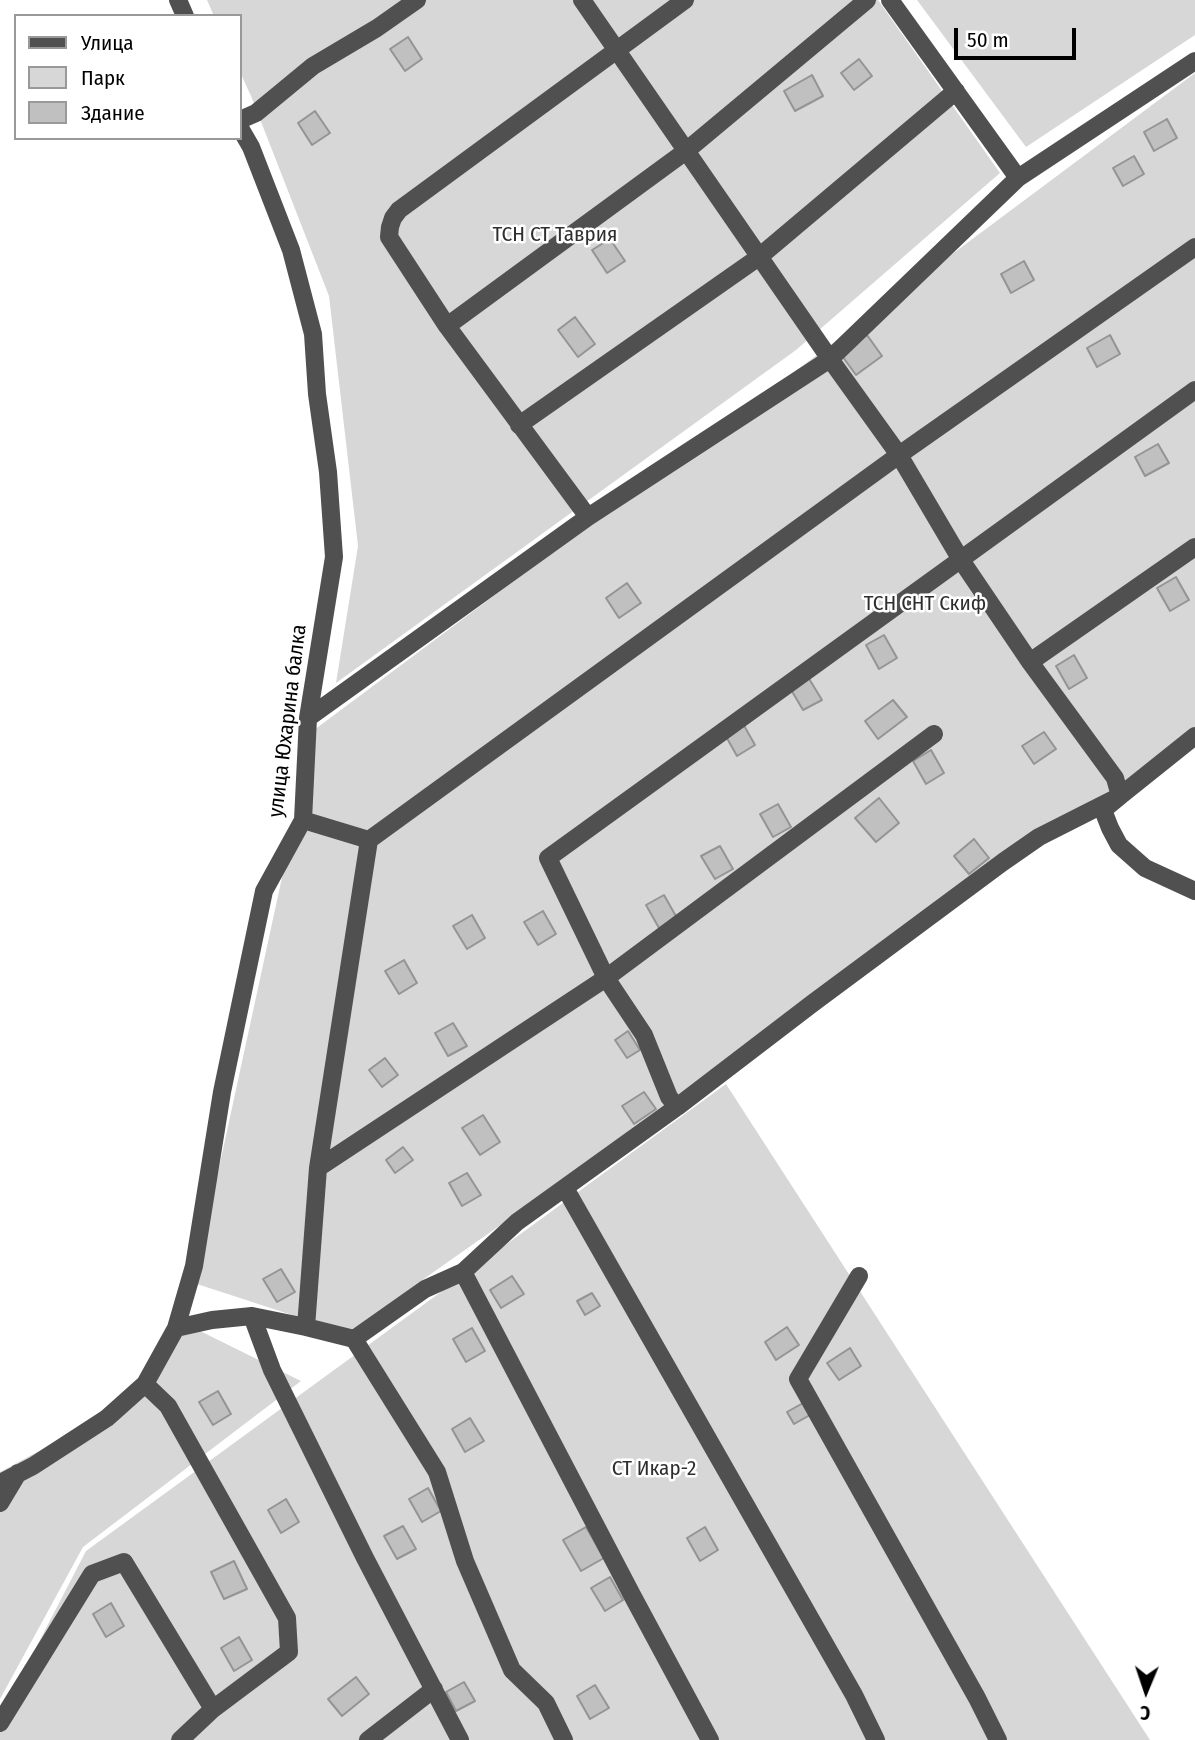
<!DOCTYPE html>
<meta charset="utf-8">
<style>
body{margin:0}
#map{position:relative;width:1195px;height:1740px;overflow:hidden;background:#fff;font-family:"Fira Sans Condensed",sans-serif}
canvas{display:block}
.legend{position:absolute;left:14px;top:14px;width:228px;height:126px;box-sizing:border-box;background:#fff;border:2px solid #999;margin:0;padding:9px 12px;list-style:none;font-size:21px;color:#000}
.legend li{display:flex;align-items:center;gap:14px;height:35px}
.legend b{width:35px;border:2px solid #999}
.north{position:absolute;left:1111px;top:1656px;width:70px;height:70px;-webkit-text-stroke:5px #fff;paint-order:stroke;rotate:182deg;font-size:19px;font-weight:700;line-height:28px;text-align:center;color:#000}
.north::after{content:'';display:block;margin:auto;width:24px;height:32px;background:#000;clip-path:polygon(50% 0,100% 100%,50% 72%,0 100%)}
.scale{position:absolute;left:954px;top:28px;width:122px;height:32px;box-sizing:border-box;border:4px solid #000;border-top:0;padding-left:9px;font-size:21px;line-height:24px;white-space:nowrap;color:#000;-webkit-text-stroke:5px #fff;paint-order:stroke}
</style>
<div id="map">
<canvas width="1195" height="1740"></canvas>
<ul class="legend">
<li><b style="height:9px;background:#505050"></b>Улица</li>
<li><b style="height:19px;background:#d7d7d7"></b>Парк</li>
<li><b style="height:19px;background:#c0c0c0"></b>Здание</li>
</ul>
<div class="north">С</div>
<div class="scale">50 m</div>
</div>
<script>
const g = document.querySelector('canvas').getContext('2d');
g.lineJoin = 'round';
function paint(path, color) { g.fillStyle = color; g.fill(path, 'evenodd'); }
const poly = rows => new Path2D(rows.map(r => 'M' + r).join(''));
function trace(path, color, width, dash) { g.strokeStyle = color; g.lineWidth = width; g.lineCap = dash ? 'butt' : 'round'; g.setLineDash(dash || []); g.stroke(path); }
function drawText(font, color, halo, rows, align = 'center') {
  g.font = font + ' "Fira Sans Condensed",sans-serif'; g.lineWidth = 5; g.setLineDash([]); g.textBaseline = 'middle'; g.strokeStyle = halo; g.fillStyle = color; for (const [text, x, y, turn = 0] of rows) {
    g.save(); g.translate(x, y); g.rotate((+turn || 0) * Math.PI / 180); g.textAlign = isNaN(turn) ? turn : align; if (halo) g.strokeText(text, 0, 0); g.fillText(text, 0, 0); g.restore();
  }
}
paint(poly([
 [207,0,878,0,1000,173,796,350,336,683,358,546,329,296,251,96,240,72,240,16,214,16],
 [917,0,1195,0,1195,35,1026,147],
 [1195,73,1195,736,347,1333,194,1283,314,730],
 [726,1084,1150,1740,0,1740,0,1717,86,1551],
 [190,1326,301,1381,83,1547,0,1699,0,1472,78,1430,139,1381]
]), '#d7d7d7');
const building = poly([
 [408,37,422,59,405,71,390,49,408,37],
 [859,59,872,76,854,90,841,73,859,59],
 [812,75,823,96,795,111,784,91,812,75],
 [315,111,330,133,312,145,298,123,315,111],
 [1167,119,1177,138,1154,151,1144,132,1167,119],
 [1134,156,1144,174,1123,186,1113,168,1134,156],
 [610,239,625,261,607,273,592,250,610,239],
 [1024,261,1034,280,1011,293,1001,274,1024,261],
 [575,317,595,344,578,357,558,330,575,317],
 [867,335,882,356,856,375,840,353,867,335],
 [1110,335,1120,354,1097,367,1087,348,1110,335],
 [1158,444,1169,463,1145,476,1135,457,1158,444],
 [1176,577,1189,600,1170,611,1157,588,1176,577],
 [627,583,641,603,619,618,606,598,627,583],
 [884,635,897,658,879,669,866,645,884,635],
 [1074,655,1087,678,1069,689,1056,666,1074,655],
 [808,677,822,700,803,710,790,688,808,677],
 [893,700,907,717,878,739,865,721,893,700],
 [742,722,755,745,737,756,724,733,742,722],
 [1044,732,1056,749,1034,764,1022,746,1044,732],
 [931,750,944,773,926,784,913,761,931,750],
 [879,798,899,823,876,842,855,818,879,798],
 [778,804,791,827,773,837,760,814,778,804],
 [974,839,989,858,969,874,954,856,974,839],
 [720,846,733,869,715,879,701,856,720,846],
 [664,895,677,918,659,928,646,905,664,895],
 [543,911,556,934,538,945,524,922,543,911],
 [472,915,485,938,467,949,453,926,472,915],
 [404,960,417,983,399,994,385,971,404,960],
 [453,1023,467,1046,448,1056,435,1033,453,1023],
 [628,1031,640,1050,627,1058,615,1040,628,1031],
 [385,1058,398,1075,382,1087,369,1070,385,1058],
 [644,1092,656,1109,634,1124,622,1106,644,1092],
 [483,1115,500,1142,480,1155,462,1128,483,1115],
 [403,1147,413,1160,395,1173,386,1160,403,1147],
 [467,1173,481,1195,462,1206,449,1183,467,1173],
 [281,1269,295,1292,277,1302,263,1279,281,1269],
 [512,1276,524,1294,501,1308,490,1290,512,1276],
 [592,1293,600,1306,585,1315,577,1301,592,1293],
 [787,1327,799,1345,776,1360,765,1342,787,1327],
 [472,1328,485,1351,466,1362,453,1339,472,1328],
 [850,1348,861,1366,839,1380,827,1363,850,1348],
 [218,1391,231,1414,213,1425,199,1402,218,1391],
 [803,1403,810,1415,794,1424,787,1412,803,1403],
 [470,1418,484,1441,465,1452,452,1429,470,1418],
 [428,1488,441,1511,422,1522,409,1499,428,1488],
 [286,1499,299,1522,281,1533,268,1510,286,1499],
 [403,1526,416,1549,397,1559,384,1536,403,1526],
 [586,1527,604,1558,581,1571,563,1540,586,1527],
 [705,1527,718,1550,700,1561,687,1538,705,1527],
 [234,1561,247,1589,224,1599,211,1572,234,1561],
 [610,1577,623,1600,605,1611,591,1588,610,1577],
 [111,1603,124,1626,106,1637,93,1614,111,1603],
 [239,1637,252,1660,234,1671,221,1648,239,1637],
 [356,1677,369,1694,342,1716,328,1699,356,1677],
 [464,1682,475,1701,456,1711,446,1692,464,1682],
 [595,1685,609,1708,590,1719,577,1696,595,1685]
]);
paint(building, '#c0c0c0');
trace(building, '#949494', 2);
trace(poly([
 [178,0,185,16],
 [582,0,830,359,899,455,961,560,1030,662,1115,778,1120,796,1103,810,1110,828,1119,845,1145,868,1195,891],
 [890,0,1018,178],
 [240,120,256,113,313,66,377,28,417,0],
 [447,326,686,151,867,0],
 [519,425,759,257,956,91],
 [588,517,447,326,389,237,390,227,393,218,399,210,685,0],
 [1030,662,1195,547],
 [308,718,588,517,830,359,1018,178,1195,61],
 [303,820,369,840,899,455,1195,247],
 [677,1107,669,1097,644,1035,606,978,548,858,1195,390],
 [318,1168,369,840],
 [565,1188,854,1695,876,1740],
 [463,1272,632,1595,710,1740],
 [859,1276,798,1379,977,1698,998,1740],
 [252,1316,272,1370,365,1558,460,1740],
 [306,1327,318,1168,606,978,934,734],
 [176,1328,212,1320,252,1316,306,1327,354,1339,425,1289,463,1272,517,1222,677,1107,813,1003,1003,862,1039,837,1120,796,1195,736],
 [354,1339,437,1472,465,1561,512,1670,546,1703,564,1740],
 [145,1384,168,1406,287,1618,289,1652,213,1709,180,1740],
 [0,1483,33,1466,107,1418,145,1384,176,1328,194,1266,222,1092,264,891,303,820,308,718,334,557,328,472,317,394,313,334,291,250,251,147,240,128],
 [0,1503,18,1473],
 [0,1723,92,1574,124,1562,213,1709],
 [368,1740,434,1689]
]), '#505050', 18);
drawText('21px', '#2e2e2e', '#fff', [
 ["ТСН СТ Таврия",555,235],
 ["ТСН СНТ Скиф",925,604],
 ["СТ Икар-2",654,1469]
]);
drawText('21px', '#000', '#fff', [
 ["улица Юхарина балка",288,721,-83]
]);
</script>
